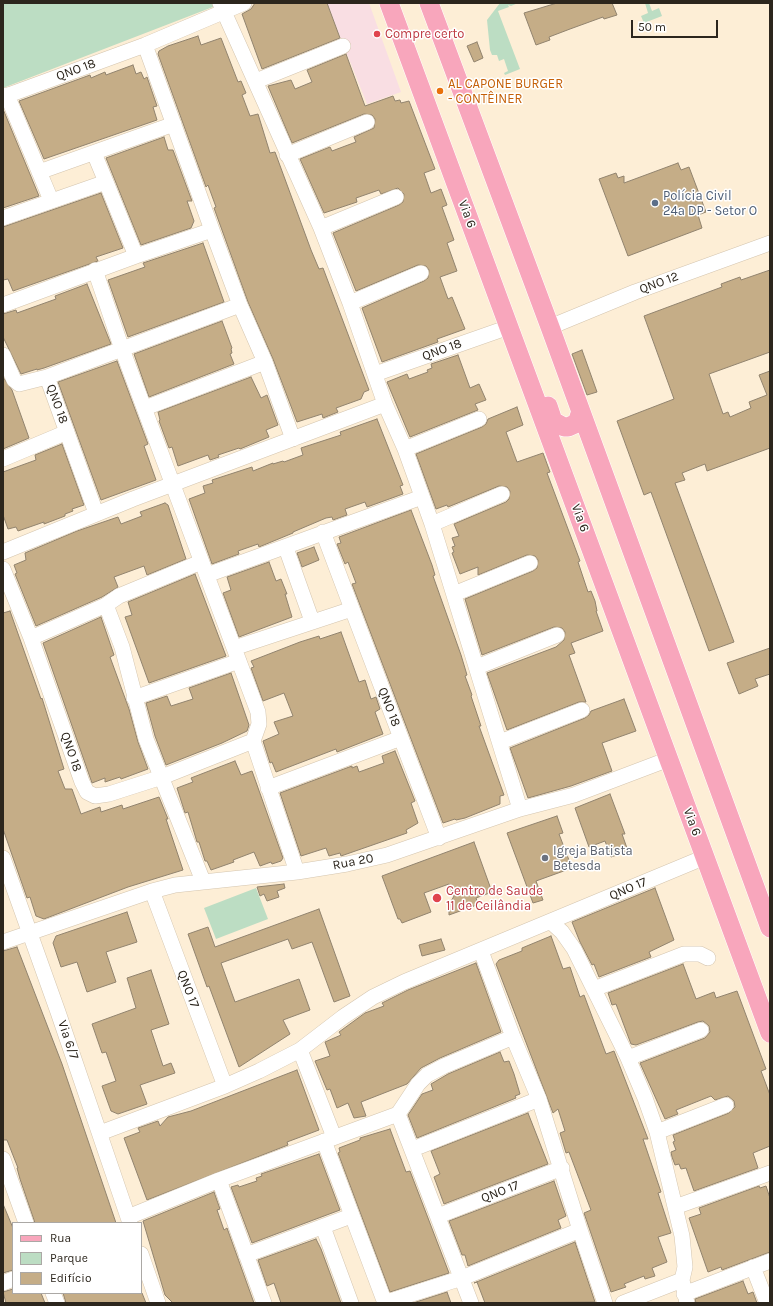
<!DOCTYPE html>
<meta charset="utf-8">
<style>
body{margin:0}
#map{position:relative;width:773px;height:1306px;overflow:hidden;background:#fdeed6;font-family:Karla,sans-serif}
canvas{display:block}
.frame{position:absolute;inset:0;border:4px solid #2c261d;pointer-events:none}
.legend{position:absolute;left:12px;top:1222px;width:130px;height:72px;box-sizing:border-box;background:#fff;border:1px solid #aba8a5;margin:0;padding:5px 7px;list-style:none;font-size:12px;color:#2c261d}
.legend li{display:flex;align-items:center;gap:8px;height:20px}
.legend b{width:20px;border:1px solid #aba8a5}
.scale{position:absolute;left:631px;top:20px;width:87px;height:18px;box-sizing:border-box;border:2px solid #2c261d;border-top:0;padding-left:5px;font-size:12px;line-height:14px;white-space:nowrap;color:#2c261d;-webkit-text-stroke:3px #fff;paint-order:stroke}
</style>
<div id="map">
<canvas width="773" height="1306"></canvas>
<div class="frame"></div>
<ul class="legend">
<li><b style="height:5px;background:#f8a6bc"></b>Rua</li>
<li><b style="height:11px;background:#bcddc3"></b>Parque</li>
<li><b style="height:11px;background:#c5ad87"></b>Edifício</li>
</ul>
<div class="scale">50 m</div>
</div>
<script>
const g = document.querySelector('canvas').getContext('2d');
g.lineJoin = 'round';
function paint(path, color) { g.fillStyle = color; g.fill(path, 'evenodd'); }
const poly = rows => new Path2D(rows.map(r => 'M' + r).join(''));
function trace(path, color, width, dash) { g.strokeStyle = color; g.lineWidth = width; g.lineCap = dash ? 'butt' : 'round'; g.setLineDash(dash || []); g.stroke(path); }
function drawText(font, color, halo, rows, align = 'center') {
  g.font = font + ' Karla,sans-serif'; g.lineWidth = 3; g.setLineDash([]); g.textBaseline = 'middle'; g.strokeStyle = halo; g.fillStyle = color; for (const [text, x, y, turn = 0] of rows) {
    g.save(); g.translate(x, y); g.rotate((+turn || 0) * Math.PI / 180); g.textAlign = isNaN(turn) ? turn : align; if (halo) g.strokeText(text, 0, 0); g.fillText(text, 0, 0); g.restore();
  }
}
paint(poly([
 [331,3,369,3,401,92,367,104,327,4]
]), '#f9dee3');
paint(poly([
 [3,3,217,3,218,5,3,88],
 [500,3,518,3,511,6,508,5,509,7,498,11,520,69,505,75,504,73,508,71,504,59,499,61,497,55,492,55,490,50,487,20],
 [645,3,649,3,652,11,659,8,662,16,644,23,641,16,648,13],
 [256,888,268,919,216,939,204,908]
]), '#bcddc3');
const building = poly([
 [255,3,327,3,340,38,262,69,242,14,251,9,255,3],
 [557,3,612,3,617,15,604,19,603,17,570,29,549,37,550,40,536,45,524,13,557,3],
 [198,36,201,45,221,38,238,82,241,81,246,93,242,95,250,116,258,114,270,153,275,152,311,250,319,269,323,268,369,390,364,392,361,399,336,408,338,412,323,418,322,414,297,422,273,359,248,302,214,208,216,207,208,185,206,187,158,54,159,51,168,46,198,36],
 [477,42,483,58,474,62,467,46,477,42],
 [346,54,365,106,393,96,395,101,400,100,401,103,409,101,435,169,424,173,431,193,441,189,447,205,442,207,454,240,447,243,457,271,440,277,448,299,452,297,465,329,437,339,438,342,382,362,362,308,424,281,428,278,429,270,426,266,418,265,356,291,333,233,399,205,403,202,404,194,398,188,381,194,379,190,356,198,357,202,324,213,300,159,330,147,332,151,356,142,354,137,374,128,375,119,372,115,364,114,292,143,268,86,291,80,295,89,312,82,307,70,346,54],
 [133,65,136,74,141,72,144,79,147,77,157,106,153,107,157,120,44,159,19,101,90,75,91,78,105,72,106,75,133,65],
 [3,109,39,196,3,208,3,109],
 [164,137,168,150,173,150,192,201,187,201,194,221,191,228,141,245,106,158,164,137],
 [678,163,681,170,689,167,706,212,698,215,702,228,628,256,599,179,616,173,618,178,624,176,624,183,678,163],
 [101,193,123,248,96,257,98,261,13,291,8,279,3,280,3,227,101,193],
 [203,243,224,302,128,337,108,280,145,267,143,263,203,243],
 [770,270,770,352,709,374,723,414,728,412,730,417,751,408,749,402,767,395,759,375,770,371,770,448,707,471,705,464,682,473,685,480,675,483,734,642,709,651,651,492,644,495,617,421,674,399,644,316,722,287,721,284,740,277,741,280,770,270],
 [87,284,111,344,44,368,37,370,37,369,21,374,3,337,3,314,16,310,17,313,56,299,55,296,87,284],
 [222,321,232,348,231,349,232,353,230,354,234,364,149,397,134,354,222,321],
 [582,350,597,392,587,395,572,354,582,350],
 [458,355,470,388,479,384,486,400,475,404,478,410,410,437,387,382,407,374,409,379,428,372,427,370,432,368,431,364,458,355],
 [117,361,148,444,144,446,156,480,101,500,58,382,117,361],
 [3,377,12,390,29,438,3,449,3,377],
 [251,377,261,398,267,395,278,425,266,430,269,437,240,449,239,448,218,455,219,457,210,460,208,455,178,466,172,447,169,448,159,421,160,420,158,412,251,377],
 [517,407,523,425,506,432,517,462,543,453,550,472,547,473,580,561,578,562,588,592,591,591,595,601,597,611,596,611,603,631,571,643,575,653,569,655,586,702,579,702,507,730,487,673,556,647,564,640,565,632,562,628,554,627,482,655,465,599,533,571,537,568,538,560,535,556,527,555,478,575,478,567,460,574,452,553,454,552,452,547,455,546,452,538,459,536,454,524,506,502,509,499,510,491,507,487,499,486,448,507,447,505,436,509,416,454,482,427,486,424,488,419,517,407],
 [377,419,403,485,400,486,403,494,367,507,365,502,345,509,347,515,333,520,332,517,326,518,293,532,293,533,259,547,258,544,238,551,239,554,212,564,189,499,205,493,203,486,213,483,212,480,252,467,253,471,273,463,273,464,283,461,284,462,303,455,301,448,341,435,340,432,377,419],
 [62,444,84,505,72,509,73,511,65,514,65,516,44,524,44,522,18,531,16,527,8,529,3,515,3,472,36,460,35,455,62,444],
 [165,503,168,505,186,559,147,575,144,566,114,577,118,587,102,597,36,626,15,574,17,573,14,565,26,560,25,553,77,531,118,517,121,524,142,516,140,512,165,503],
 [411,510,432,565,435,575,433,576,461,655,467,675,465,676,472,695,471,696,481,726,479,726,504,795,500,796,500,804,465,818,456,820,455,819,443,823,352,584,356,583,348,562,345,564,337,544,341,543,339,537,411,510],
 [314,547,319,560,302,567,297,553,314,547],
 [269,562,276,581,281,579,287,594,285,594,292,617,239,637,223,593,231,590,227,577,269,562],
 [195,574,226,656,149,683,125,617,132,615,128,602,195,574],
 [10,611,41,699,42,698,64,769,58,771,65,789,72,789,81,814,100,807,101,812,122,805,123,809,159,797,168,819,166,819,183,870,128,887,44,919,36,916,30,897,27,898,3,829,3,613,10,611],
 [101,617,114,655,110,657,129,709,138,742,148,769,121,779,120,777,105,782,105,778,92,783,43,643,101,617],
 [341,632,359,682,365,680,371,699,376,697,380,709,375,712,383,734,337,752,336,749,276,772,272,762,270,763,263,741,279,734,274,722,293,716,284,693,263,701,251,668,254,667,251,661,300,642,319,636,320,639,341,632],
 [770,648,770,674,755,679,758,686,739,694,727,663,770,648],
 [231,673,249,725,247,731,222,743,166,765,155,736,146,703,167,696,171,706,193,699,189,688,231,673],
 [624,699,636,731,602,743,612,771,571,786,528,798,510,748,585,718,589,715,591,711,624,699],
 [395,751,415,801,411,803,418,823,406,830,407,833,341,856,340,853,329,856,326,848,301,856,280,793,352,766,352,768,357,766,359,772,384,763,382,756,395,751],
 [235,761,241,775,252,771,283,858,281,861,272,864,271,862,260,866,254,852,233,860,234,862,211,870,207,861,205,861,199,842,197,842,188,812,185,813,177,788,193,782,191,778,235,761],
 [610,794,625,834,622,834,628,851,611,857,605,841,589,847,575,808,610,794],
 [557,816,563,833,559,834,572,868,536,881,543,900,533,903,507,833,557,816],
 [474,842,492,892,476,898,478,904,474,906,449,915,449,905,454,896,449,884,424,893,431,912,402,923,400,919,398,919,382,876,474,842],
 [284,884,285,888,277,891,279,897,267,901,264,894,260,896,257,887,284,884],
 [655,888,674,940,649,952,651,957,599,977,594,964,592,965,580,942,572,922,655,888],
 [319,909,350,996,334,1002,312,942,292,949,288,939,221,963,235,1002,299,979,310,1010,283,1020,290,1034,239,1067,209,986,207,987,188,934,208,927,215,947,319,909],
 [127,912,137,942,106,952,116,982,87,992,77,962,61,967,53,943,56,936,127,912],
 [551,936,563,969,570,967,580,997,584,995,606,1054,614,1051,648,1139,643,1139,661,1192,658,1193,671,1233,658,1237,667,1262,652,1268,655,1276,645,1279,644,1276,624,1284,626,1287,611,1292,584,1213,591,1210,569,1152,566,1153,560,1133,565,1131,558,1109,553,1113,496,964,499,960,522,951,522,948,551,936],
 [441,939,445,950,422,956,419,945,441,939],
 [17,947,62,1064,116,1223,35,1223,20,1179,17,1168,18,1168,7,1140,3,1140,3,951,17,947],
 [476,963,501,1032,440,1058,421,1068,407,1084,361,1102,366,1116,354,1118,348,1103,337,1108,330,1089,327,1090,315,1061,330,1056,325,1042,341,1035,339,1032,365,1013,384,1006,382,1003,408,990,476,963],
 [683,964,696,999,714,992,716,998,737,991,766,1069,761,1071,770,1095,770,1146,753,1153,758,1168,694,1191,686,1168,681,1169,679,1164,675,1165,672,1157,671,1152,676,1150,673,1142,675,1141,673,1135,729,1113,735,1107,734,1101,728,1096,715,1100,711,1096,676,1110,678,1114,665,1119,640,1063,705,1038,710,1032,709,1026,703,1021,698,1022,636,1045,631,1044,616,1004,612,1005,608,993,683,964],
 [151,970,169,1024,151,1030,163,1066,171,1063,175,1073,140,1085,147,1104,118,1114,111,1111,102,1086,116,1081,106,1052,102,1053,92,1024,136,1008,127,978,151,970],
 [500,1052,504,1062,509,1061,514,1074,520,1094,515,1096,516,1098,417,1138,408,1115,422,1094,433,1090,431,1084,448,1074,500,1052],
 [297,1070,319,1130,287,1142,288,1145,147,1200,124,1138,140,1132,138,1128,158,1121,160,1126,168,1117,191,1111,297,1070],
 [528,1113,548,1164,444,1204,434,1177,440,1174,431,1151,528,1113],
 [390,1129,406,1172,410,1171,449,1273,390,1292,338,1153,340,1152,339,1148,360,1140,360,1138,390,1129],
 [319,1154,340,1210,252,1243,231,1187,238,1185,239,1187,257,1181,256,1178,262,1176,261,1174,319,1154],
 [554,1181,566,1216,558,1220,561,1228,468,1266,465,1255,462,1255,449,1221,554,1181],
 [759,1186,760,1188,766,1186,770,1198,770,1252,722,1270,721,1267,708,1272,689,1218,701,1214,699,1208,759,1186],
 [214,1192,220,1209,217,1210,224,1230,227,1228,254,1303,173,1303,165,1295,143,1221,214,1192],
 [3,1204,13,1228,13,1270,3,1273,3,1204],
 [316,1239,321,1249,341,1303,281,1303,274,1283,267,1286,258,1260,316,1239],
 [575,1242,595,1302,485,1303,477,1282,474,1283,575,1242],
 [743,1281,748,1294,753,1292,757,1303,696,1303,695,1299,743,1281],
 [13,1289,13,1293,41,1293,45,1303,6,1303,3,1292,13,1289],
 [447,1292,451,1303,413,1303,447,1292],
 [63,1293,142,1293,146,1303,66,1303,63,1293]
]);
paint(building, '#c5ad87');
trace(building, '#91836e', 1);
const minor = poly([
 [220,3,321,228,350,303,385,404,405,449,432,524,520,809],
 [145,45,212,230,240,305,265,362,293,439],
 [256,81,343,46],
 [7,95,51,200],
 [3,97,145,45,244,3],
 [94,153,106,182],
 [287,155,367,122],
 [39,172,174,124],
 [3,218,106,182,136,256],
 [321,228,396,197],
 [95,270,122,349,258,712,259,724,253,741,297,872],
 [350,303,421,273],
 [3,305,136,256,212,230],
 [550,327,635,292,770,243],
 [3,355,14,380,19,384,47,377,240,305],
 [375,374,509,327],
 [47,377,96,513],
 [145,408,265,362],
 [405,449,479,419],
 [3,459,67,432],
 [432,524,502,494],
 [286,548,312,621],
 [3,552,133,499,385,404],
 [3,569,31,638,82,782,87,792,95,796,109,794,162,777,253,741],
 [207,575,422,497],
 [454,594,530,563],
 [106,605,122,647,146,739,203,881],
 [352,609,439,838],
 [31,638,106,605,119,596,201,562],
 [234,648,352,609,323,532],
 [477,667,557,635],
 [134,698,239,661],
 [500,742,582,710],
 [268,788,401,738],
 [3,858,58,1012,130,1223],
 [152,891,225,1086],
 [551,922,562,932,574,949,628,1058,645,1098,657,1132,682,1236,685,1267,682,1280,687,1303],
 [3,942,152,891,175,885,297,872,347,864,387,855,520,809,574,795,669,759],
 [481,951,513,1037,539,1099,580,1230,605,1303],
 [594,989,684,954,700,954,708,958],
 [300,1050,334,1137],
 [628,1058,701,1030],
 [398,1114,471,1303],
 [657,1132,726,1105],
 [100,1133,225,1086,259,1071,300,1050,343,1017,373,997,404,982,705,857],
 [324,1141,385,1303],
 [413,1149,539,1099],
 [3,1159,26,1223],
 [219,1180,264,1303],
 [675,1207,770,1173],
 [438,1216,562,1168],
 [128,1217,219,1180,398,1114,418,1084,427,1075,444,1066,513,1037],
 [323,1227,351,1303],
 [141,1254,158,1303],
 [246,1255,351,1216],
 [753,1267,767,1303],
 [3,1283,13,1279],
 [53,1293,57,1303],
 [684,1294,770,1261],
 [384,1303,462,1278,580,1230],
 [623,1303,682,1280]
]);
const major = poly([
 [389,3,770,1033],
 [429,3,550,327,770,928],
 [548,406,553,421,564,427,568,427,577,423,580,414]
]);
trace(minor, '#d4c5af', 16);
trace(major, '#fff', 20);
trace(minor, '#fff', 15);
trace(major, '#f8a6bc', 19);
for (const [x, y, r, color] of [
 [377,34,4,"#e0444e"],
 [440,91,4,"#e8710a"],
 [655,203,4,"#5c6f8a"],
 [545,858,4,"#6b7280"],
 [437,898,5,"#e0444e"]
]) { const dot = new Path2D(); dot.arc(x, y, r, 0, 2 * Math.PI); g.fillStyle = color; g.fill(dot); trace(dot, '#fff', 1.5); }
drawText('13px', '#be3a42', '#fff', [
 ["Compre certo",385,34],
 ["Centro de Saude",446,891],
 ["11 de Ceilândia",446,906]
], 'left');
drawText('13px', '#2c261d', '#fff', [
 ["QNO 18",76,70,-20],
 ["Via 6",467,214,70],
 ["QNO 12",659,283,-20],
 ["QNO 18",442,350,-20],
 ["QNO 18",57,404,70],
 ["Via 6",580,518,70],
 ["QNO 18",389,707,69],
 ["QNO 18",71,752,71],
 ["Via 6",692,822,70],
 ["Rua 20",353,862,-11],
 ["QNO 17",628,889,-23],
 ["QNO 17",188,989,69],
 ["Via 6/7",68,1040,71],
 ["QNO 17",500,1192,-21]
]);
drawText('13px', '#c56008', '#fff', [
 ["AL CAPONE BURGER",448,84],
 ["- CONTÊINER",448,99]
], 'left');
drawText('13px', '#4e5e75', '#fff', [
 ["Polícia Civil",663,196],
 ["24ª DP - Setor O",663,211]
], 'left');
drawText('13px', '#5b616d', '#fff', [
 ["Igreja Batista",553,851],
 ["Betesda",553,866]
], 'left');
</script>
